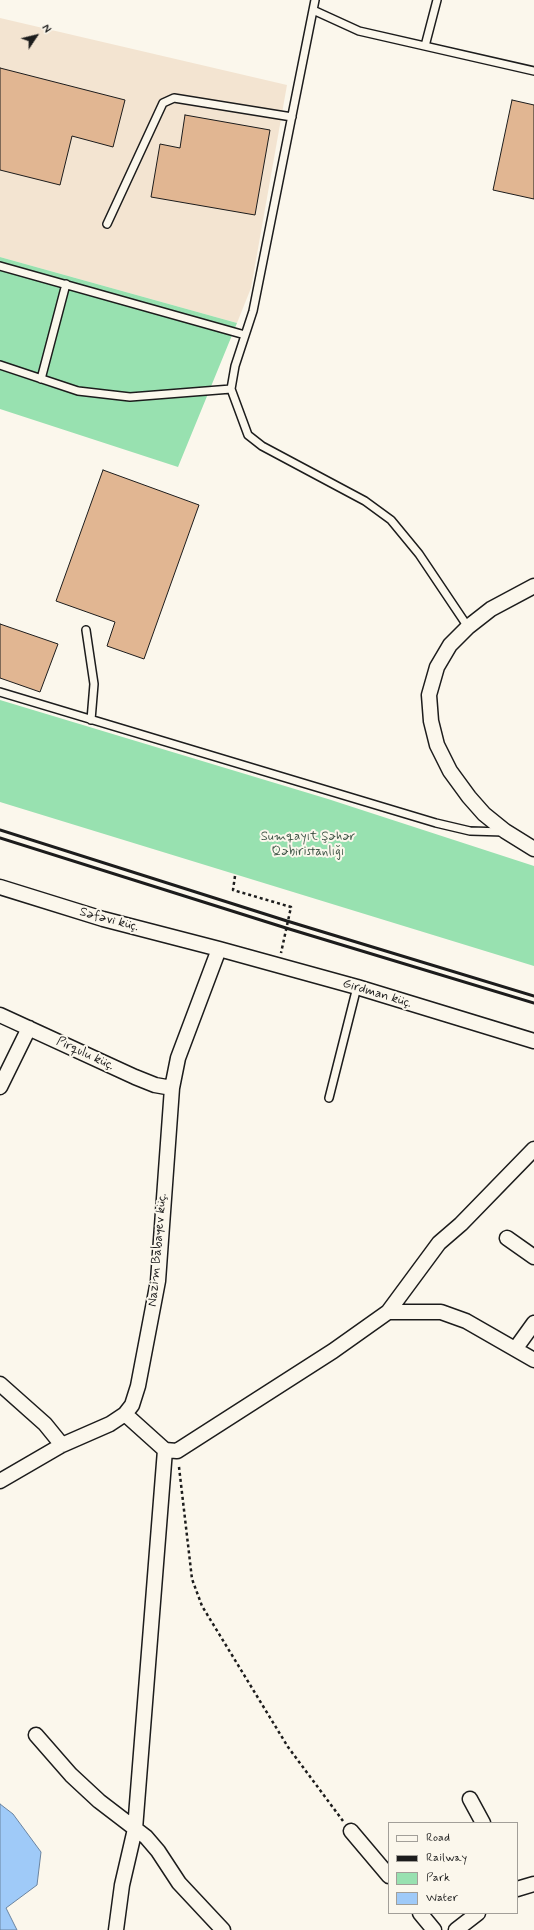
<!DOCTYPE html>
<meta charset="utf-8">
<style>
body{margin:0}
#map{position:relative;width:534px;height:1930px;overflow:hidden;background:#fbf7ec;font-family:Mynerve,sans-serif}
canvas{display:block}
.legend{position:absolute;left:388px;top:1822px;width:130px;height:92px;box-sizing:border-box;background:#fbf7ec;border:1px solid #a29f99;margin:0;padding:5px 7px;list-style:none;font-size:12px;color:#1c1c1c}
.legend li{display:flex;align-items:center;gap:8px;height:20px}
.legend b{width:20px;border:1px solid #a29f99}
.north{position:absolute;left:16px;top:16px;width:40px;height:40px;-webkit-text-stroke:3px #fbf7ec;paint-order:stroke;rotate:55deg;font-size:11px;font-weight:700;line-height:16px;text-align:center;color:#1c1c1c}
.north::after{content:'';display:block;margin:auto;width:14px;height:18px;background:#1c1c1c;clip-path:polygon(50% 0,100% 100%,50% 72%,0 100%)}
</style>
<div id="map">
<canvas width="534" height="1930"></canvas>
<ul class="legend">
<li><b style="height:5px;background:#fbf7ec"></b>Road</li>
<li><b style="height:5px;background:#1c1c1c"></b>Railway</li>
<li><b style="height:11px;background:#98e1b0"></b>Park</li>
<li><b style="height:11px;background:#9fcaf8"></b>Water</li>
</ul>
<div class="north">N</div>
</div>
<script>
const g = document.querySelector('canvas').getContext('2d');
g.lineJoin = 'round';
function paint(path, color) { g.fillStyle = color; g.fill(path, 'evenodd'); }
const poly = rows => new Path2D(rows.map(r => 'M' + r).join(''));
function trace(path, color, width, dash) { g.strokeStyle = color; g.lineWidth = width; g.lineCap = dash ? 'butt' : 'round'; g.setLineDash(dash || []); g.stroke(path); }
function drawText(font, color, halo, rows, align = 'center') {
  g.font = font + ' Mynerve,sans-serif'; g.lineWidth = 4; g.setLineDash([]); g.textBaseline = 'middle'; g.strokeStyle = halo; g.fillStyle = color; for (const [text, x, y, turn = 0] of rows) {
    g.save(); g.translate(x, y); g.rotate((+turn || 0) * Math.PI / 180); g.textAlign = isNaN(turn) ? turn : align; if (halo) g.strokeText(text, 0, 0); g.fillText(text, 0, 0); g.restore();
  }
}
paint(poly([
 [0,18,287,85,251,288,237,323,0,257]
]), '#f3e4d1');
paint(poly([
 [0,257,237,323,178,467,0,409],
 [0,700,328,799,534,866,534,966,0,802]
]), '#98e1b0');
const water = poly([
 [0,1804,13,1814,41,1852,37,1885,6,1908,17,1930,0,1930,0,1804]
]);
paint(water, '#9fcaf8');
trace(water, '#6b84a0', 1);
const building = poly([
 [0,68,125,100,113,147,72,136,60,185,0,170,0,68],
 [512,100,534,105,534,199,493,190,512,100],
 [185,115,270,130,255,215,151,197,160,144,180,148,185,115],
 [103,470,199,505,144,659,107,646,115,622,56,601,103,470],
 [0,624,58,644,40,692,0,678,0,624]
]);
paint(building, '#e1b692');
trace(building, '#1c1c1c', 1);
const service = poly([
 [315,0,253,311,235,366,231,389,248,435,262,446,365,501,391,520,419,554,468,627],
 [313,10,359,31,534,71],
 [425,46,437,0],
 [107,224,163,103,174,98,292,117],
 [0,266,245,335],
 [0,365,78,391,130,397,231,389],
 [41,379,66,284],
 [86,630,94,684,91,720],
 [0,692,436,823,470,831,504,832],
 [329,1098,357,987]
]);
const minor = poly([
 [534,586,491,609,468,627,450,645,437,667,429,695,431,721,437,745,450,771,469,797,484,814,505,831,534,849],
 [0,887,103,919,219,949,357,987,534,1041],
 [0,1015,135,1077,155,1085,172,1088],
 [0,1087,29,1028],
 [507,1238,534,1257],
 [388,1312,441,1312,466,1321,534,1360],
 [516,1348,534,1323],
 [0,1384,45,1424,62,1445],
 [125,1414,165,1450,177,1451,333,1351,388,1312,439,1243,461,1224,534,1149],
 [0,1481,62,1445,110,1424,125,1414,132,1405,138,1386,158,1281,172,1088,178,1058,219,949],
 [36,1735,71,1775,99,1801,146,1837,158,1851,179,1883,223,1930],
 [470,1799,483,1823],
 [351,1831,389,1876],
 [517,1889,534,1884],
 [420,1913,434,1930],
 [116,1930,122,1885,135,1829,165,1450],
 [456,1930,478,1913]
]);
trace(service, '#1c1c1c', 10);
trace(minor, '#1c1c1c', 17);
trace(poly([
 [235,876,233,890,291,907,281,953],
 [179,1467,192,1579,202,1606,288,1747,343,1821]
]), '#1c1c1c', 2.5, [3, 3]);
trace(service, '#fbf7ec', 7);
trace(minor, '#fbf7ec', 14);
trace(poly([
 [0,830,287,921,534,996],
 [0,838,286,928,534,1003]
]), '#1c1c1c', 3);
drawText('13px', '#415748', '#fbf7ec', [
 ["Sumqayıt Şəhər",308,837],
 ["Qəbiristanlığı",308,852]
]);
drawText('13px', '#1c1c1c', '#fbf7ec', [
 ["Səfəvi küç.",109,920,15],
 ["Girdman küç.",377,994,17],
 ["Pirqulu küç.",85,1054,25],
 ["Nazim Babayev küç.",158,1250,-85]
]);
</script>
